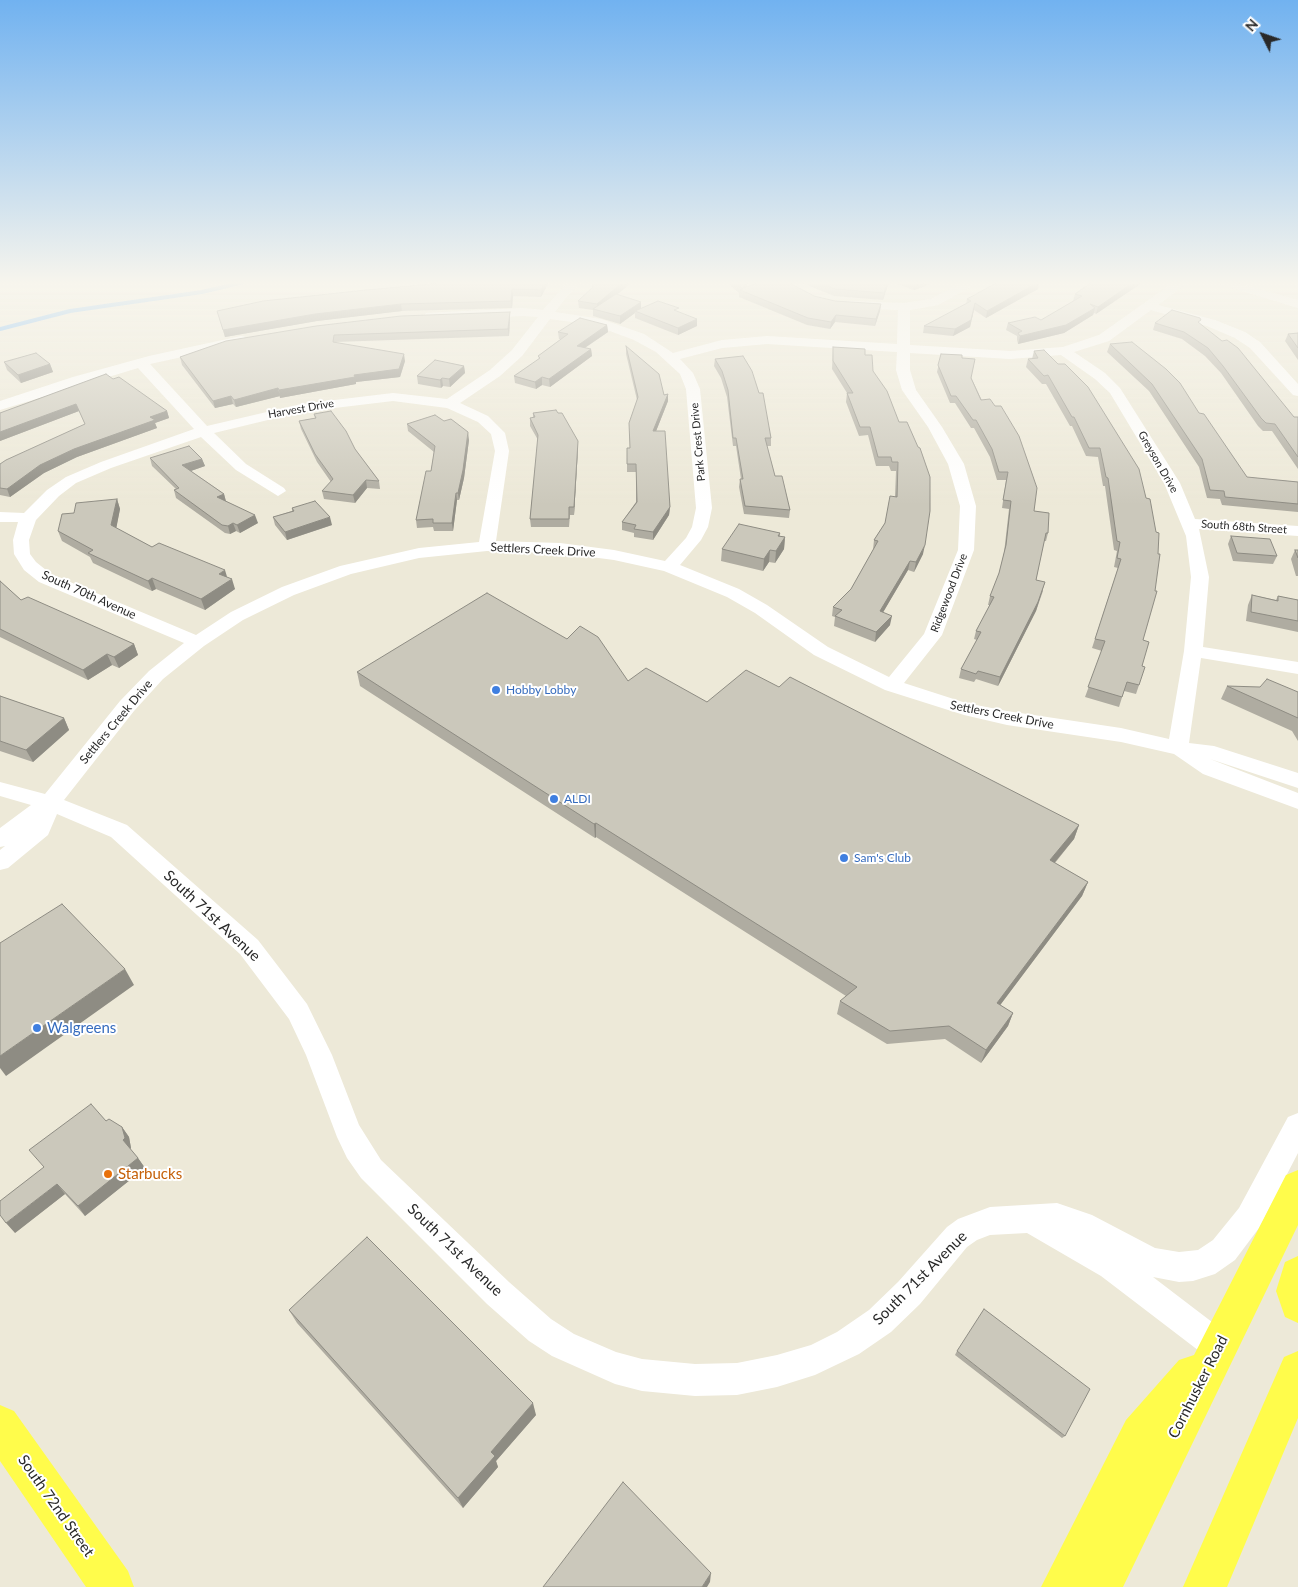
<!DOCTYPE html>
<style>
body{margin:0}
#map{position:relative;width:1298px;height:1587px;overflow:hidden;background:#ede9d8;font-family:Lato,sans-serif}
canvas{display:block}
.north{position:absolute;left:1238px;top:10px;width:50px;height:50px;-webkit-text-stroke:4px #fff;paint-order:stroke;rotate:311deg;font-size:14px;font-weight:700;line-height:20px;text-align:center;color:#292929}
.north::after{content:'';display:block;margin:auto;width:18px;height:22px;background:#292929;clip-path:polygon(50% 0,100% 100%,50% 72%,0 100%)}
</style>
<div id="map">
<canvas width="1298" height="1587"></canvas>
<div class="north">N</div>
</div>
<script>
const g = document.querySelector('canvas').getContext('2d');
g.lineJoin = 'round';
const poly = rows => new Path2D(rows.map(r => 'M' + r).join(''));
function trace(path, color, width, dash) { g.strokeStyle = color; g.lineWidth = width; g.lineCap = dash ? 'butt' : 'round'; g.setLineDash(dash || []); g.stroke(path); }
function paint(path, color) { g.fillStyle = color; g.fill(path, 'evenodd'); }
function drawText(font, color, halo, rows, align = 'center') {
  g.font = font + ' Lato,sans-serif'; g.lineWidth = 4; g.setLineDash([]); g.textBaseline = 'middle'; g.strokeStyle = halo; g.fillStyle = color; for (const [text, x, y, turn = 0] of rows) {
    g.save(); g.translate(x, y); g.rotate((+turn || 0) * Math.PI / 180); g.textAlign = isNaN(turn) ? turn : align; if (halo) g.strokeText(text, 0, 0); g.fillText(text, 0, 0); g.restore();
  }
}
trace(poly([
 [0,329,70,311,202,292,244,282]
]), '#5fb0fc', 4);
paint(poly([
 [568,282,582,282,568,295,555,312,601,319,644,334,673,353,722,340,767,336,897,344,898,310,852,308,848,307,846,304,848,301,904,303,931,299,963,282,979,282,938,305,910,310,910,345,1010,351,1063,347,1099,335,1174,282,1188,282,1158,305,1215,320,1245,332,1260,342,1298,384,1298,396,1293,395,1250,348,1235,338,1207,326,1151,310,1109,341,1074,352,1105,373,1120,388,1180,483,1195,519,1298,526,1298,536,1199,529,1209,577,1203,647,1298,662,1298,674,1201,658,1189,743,1214,746,1298,773,1298,788,1210,759,1298,793,1298,809,1203,774,1174,754,1121,742,1007,725,964,715,885,690,814,655,755,613,727,597,664,571,614,560,560,553,487,551,419,558,351,574,294,595,243,620,204,646,163,679,134,711,64,800,127,825,258,940,307,1004,332,1055,359,1125,381,1160,509,1282,551,1319,574,1334,616,1352,642,1359,695,1364,737,1363,777,1355,811,1345,837,1332,869,1310,898,1282,947,1227,958,1219,990,1207,1057,1203,1092,1215,1155,1248,1179,1252,1198,1250,1213,1240,1239,1208,1288,1117,1298,1113,1298,1153,1259,1228,1235,1260,1215,1274,1193,1281,1179,1282,1153,1277,1229,1335,1234,1346,1229,1357,1218,1362,1207,1357,1101,1276,1027,1233,990,1235,977,1240,967,1247,920,1304,891,1332,859,1354,815,1375,777,1387,737,1395,695,1396,642,1391,615,1384,552,1356,529,1341,487,1304,361,1178,347,1158,337,1137,306,1055,289,1019,240,954,111,837,57,814,48,835,8,868,0,870,0,850,5,846,0,847,0,828,31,805,0,796,0,782,45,794,120,701,149,671,184,643,39,582,24,570,14,554,13,540,18,522,0,522,0,512,24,513,47,490,66,477,101,462,194,429,138,368,0,410,0,401,73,377,149,356,241,336,246,337,247,340,246,343,150,364,207,426,301,404,393,393,447,399,490,370,512,350,538,317,523,316,430,320,424,316,426,313,523,308,543,310,568,282],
 [550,319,594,325,634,340,656,352,680,374,686,389,696,508,692,527,686,538,665,561,614,550,560,543,496,541,509,451,505,433,488,416,460,403,500,376,522,356,550,319],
 [767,344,897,352,896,370,902,390,928,427,948,464,960,506,958,550,924,634,889,677,828,647,767,605,739,589,680,565,701,540,708,527,712,508,700,389,693,373,680,359,722,348,767,344],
 [910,353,1010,359,1061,355,1095,379,1110,393,1164,483,1186,536,1191,577,1184,651,1169,739,1121,728,1007,711,966,703,904,683,942,635,974,550,976,506,964,464,942,427,916,390,910,370,910,353],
 [393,401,447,408,478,422,491,434,495,451,479,542,419,548,340,566,282,587,231,612,196,635,51,574,36,562,30,554,29,540,36,520,59,496,76,483,111,468,201,437,236,470,278,496,286,491,284,488,246,464,214,433,301,412,393,401],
 [1213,282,1234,282,1298,300,1298,308,1213,282]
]), '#fff');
paint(poly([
 [1298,1170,1298,1225,1123,1587,1041,1587,1126,1420,1179,1360,1194,1355,1286,1175,1298,1170],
 [1298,1256,1298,1323,1285,1317,1276,1291,1285,1262,1298,1256],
 [1298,1351,1298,1418,1227,1587,1183,1587,1284,1357,1298,1351],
 [0,1405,14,1411,128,1571,134,1587,86,1587,0,1461,0,1405]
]), '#fffc4b');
paint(poly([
 [549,282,541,297,513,296,512,308,402,311,317,321,225,337,217,311,442,283],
 [595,282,632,282,618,294,641,302,641,309,679,312,697,326,678,335,635,318,635,313,620,324,593,316,593,310,579,308,578,301,592,288,592,285],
 [726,282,748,282,746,288,814,296,835,301,881,304,880,311,875,326,835,322,830,329,807,325,739,297,739,293],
 [800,282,889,282,883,300,834,296],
 [890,282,933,282,928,285,914,290],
 [1039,282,1038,289,986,318,974,310,970,327,953,336,923,333,924,326,966,304,967,299],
 [1092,282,1143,282,1096,314,1094,313,1093,315,1064,333,1018,344,1017,340,1017,336,1006,330,1008,323,1041,320,1073,301,1075,294],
 [510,312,510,319,509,336,335,342,335,343,405,361,400,377,356,382,356,384,280,398,280,396,236,407,233,404,215,408,182,365,180,357,316,326],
 [1155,323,1200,324,1294,417,1298,417,1298,469,1272,431,1263,431,1258,426,1221,373,1205,356,1182,339,1153,330],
 [607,325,608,332,585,348,591,349,592,356,550,387,542,385,536,389,515,383,514,376,539,359,538,356,561,339,559,339,558,332],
 [1298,333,1298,360,1285,341,1288,334],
 [1110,344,1199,413,1247,477,1298,482,1298,512,1222,505,1220,499,1207,498,1199,467,1149,391,1107,352],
 [626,346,664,395,668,394,668,401,656,431,670,507,669,515,653,540,634,537,634,533,622,530,622,522,636,502,636,472,627,472,627,448,630,448,637,400,626,354],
 [833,347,865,355,873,371,923,554,914,572,908,570,883,612,890,625,875,642,834,626,835,617,832,616,833,607,851,589,873,550,874,540,885,523,895,497,896,471,891,471,889,466,876,466,868,435,859,436,846,402,847,393,832,369],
 [1034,351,1139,469,1143,640,1142,666,1139,685,1136,694,1124,691,1119,707,1085,697,1102,651,1092,648,1118,568,1114,567,1117,551,1114,550,1105,486,1103,486,1098,457,1086,456,1072,426,1070,426,1046,384,1042,384,1026,367,1028,359,1032,359],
 [941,354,962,358,1034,511,1048,533,1046,541,1044,541,1036,580,1043,591,1036,611,998,686,976,679,974,682,959,678,961,669,977,640,974,639,976,631,990,605,988,605,990,596,999,574,1004,553,1009,509,1002,508,1006,480,997,480,990,457,974,428,971,428,955,403,950,403,937,372],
 [715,359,771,438,771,446,767,446,775,476,790,510,789,518,744,514,739,487,740,479,741,479,736,446,733,446,727,397,721,378,714,366],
 [4,362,50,364,53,372,21,383,7,370],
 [464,366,465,373,450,387,443,386,441,388,418,384,417,376],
 [113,379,167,411,169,418,155,423,157,428,77,457,44,473,10,497,0,495,0,464,85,424,79,411,0,441,0,413],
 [533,413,578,449,574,515,570,515,569,527,531,527,530,519,538,440,530,426,530,418,533,418],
 [314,414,355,449,379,481,380,489,367,488,355,503,324,499,322,491,331,482,317,462,301,429,299,421,315,418],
 [407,424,469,440,464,478,459,500,457,500,453,531,434,531,433,527,417,528,416,520,431,471,434,452,408,431],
 [150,458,202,459,205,466,191,471,224,494,226,501,258,523,240,533,236,531,230,534,225,533,176,498,174,490,176,489,152,466],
 [117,499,120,509,116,528,152,547,227,577,235,589,205,610,156,589,152,591,93,563,90,557,62,541,58,531,74,513],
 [292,508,332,525,287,540,275,525,273,517,292,511],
 [780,533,780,536,785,537,784,549,775,563,769,562,763,571,721,561,722,549],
 [1231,536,1277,556,1273,564,1233,561,1228,544],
 [1295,550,1298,550,1298,576,1296,576,1291,559],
 [0,581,21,600,134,644,138,655,119,668,112,665,88,680,0,637],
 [1252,595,1276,600,1278,596,1298,600,1298,632,1246,621,1248,605],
 [357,672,628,681,707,702,779,687,1079,825,1074,839,1055,863,1088,882,1082,896,1000,1005,1013,1013,1008,1026,981,1063,945,1039,887,1044,837,1014,840,1001,846,996,596,837,595,838,360,686],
 [1227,686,1298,692,1298,741,1292,731,1221,699],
 [0,696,64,718,69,730,33,762,0,751],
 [106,1121,122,1127,129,1137,131,1148,130,1149,138,1158,145,1168,85,1216,65,1194,15,1233],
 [289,1310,536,1415,496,1461,498,1467,463,1508,297,1323],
 [957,1351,1065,1436,1062,1438,955,1355]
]), '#afaca1');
paint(poly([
 [545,282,549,282,541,297,541,290],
 [623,282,632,282,597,311,597,304],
 [746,282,748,282,744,292,743,288],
 [888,282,889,282,883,300,884,293],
 [918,282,933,282,928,285,914,290,915,284],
 [1039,282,1038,289,986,318,987,311],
 [1134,282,1143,282,1096,314,1098,307],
 [512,289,513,296,512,308,511,301],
 [641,302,641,309,635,311,635,313,620,324,620,316],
 [401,304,402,311,317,321,225,337,223,330,315,314],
 [881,304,880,311,875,326,876,319],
 [1095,308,1093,315,1064,333,1018,344,1020,336],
 [974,310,970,327,953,336,955,329],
 [510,312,510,319,509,336,508,329],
 [836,315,835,322,830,329,831,322],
 [697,319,697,326,678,335,678,328],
 [607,325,608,332,577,353,577,346],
 [591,349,592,356,550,387,549,379],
 [404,354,405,361,400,377,356,382,356,384,280,398,279,390,354,375],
 [50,364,53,372,21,383,18,375],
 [464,366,465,373,450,387,449,379],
 [542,377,542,385,536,389,535,382],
 [442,378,443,386,441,388,440,380],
 [278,388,280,396,236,407,234,400],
 [668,394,668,401,653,439,653,431],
 [231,396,233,404,215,408,213,401],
 [76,404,79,411,0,441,0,432],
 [167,411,169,418,155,423,157,428,77,457,44,473,10,497,7,489,40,465,74,449,150,417],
 [468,432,469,440,464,478,459,500,458,493],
 [578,441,578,449,574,515,574,507],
 [202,459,205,466,185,473,182,465],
 [366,480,367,488,355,503,353,495],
 [456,493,457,500,453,531,452,523],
 [224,494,226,502,217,497],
 [117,499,120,509,115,535,111,525],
 [670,507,669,515,653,540,653,532],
 [255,515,258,523,240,533,237,525],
 [330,517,332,525,287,540,285,532],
 [233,523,236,531,230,534,228,526],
 [785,537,784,549,775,563,776,551],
 [925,545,923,554,914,572,916,562],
 [770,550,769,562,763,571,764,559],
 [910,561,908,570,878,621,880,611],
 [225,570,228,580,219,574],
 [152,578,156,589,152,591,148,581],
 [232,579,235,589,205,610,201,599],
 [1045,582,1036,611,998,686,1000,677],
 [892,616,890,625,875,642,876,632],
 [134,644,138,655,119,668,114,657],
 [107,654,112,665,88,680,83,670],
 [64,718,69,730,33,762,26,750],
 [596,823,596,837,595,838,594,824],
 [1079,825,1074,839,1045,874,1050,860],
 [1088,882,1082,896,992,1016,997,1003],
 [125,969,134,985,6,1076,0,1068,0,1056],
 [1013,1013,1008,1026,981,1063,986,1050],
 [122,1127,129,1137,131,1148,129,1150,123,1140],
 [138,1158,145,1168,85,1216,78,1206],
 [57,1184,65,1194,15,1233,6,1223],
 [533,1403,536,1415,496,1461,498,1467,463,1508,458,1498,491,1452],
 [711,1573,710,1582,707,1587,702,1587]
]), '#8e8c83');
const building = poly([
 [545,282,541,290,512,289,511,301,401,304,315,314,223,330,217,311,263,301,366,290,442,283,545,282],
 [595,282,623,282,597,304,578,301,594,286,592,285,595,282],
 [735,282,746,282,743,288,761,282,788,282,814,296,835,301,881,304,876,319,836,315,831,322,808,318,740,290,743,289,735,282],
 [818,282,888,282,884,293,835,289,818,282],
 [998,282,1039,282,987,311,975,303,971,320,955,329,924,326,971,301,967,299,998,282],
 [1092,282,1134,282,1098,307,1090,304,1095,308,1066,325,1020,336,1018,333,1022,331,1008,323,1035,317,1041,320,1082,296,1075,294,1092,282],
 [616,294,641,302,620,316,593,309,616,294],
 [658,301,679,308,674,310,697,319,678,328,635,311,658,301],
 [1172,310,1200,318,1201,320,1198,322,1222,341,1227,340,1238,348,1294,417,1298,417,1298,457,1275,424,1266,423,1261,418,1223,366,1208,348,1184,332,1155,323,1172,310],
 [510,312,508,329,334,335,333,342,404,354,399,369,354,375,355,377,279,390,278,388,234,400,231,396,213,401,180,357,226,341,316,326,401,316,510,312],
 [580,318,607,325,577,346,591,349,549,379,542,377,535,382,514,376,540,358,538,356,568,334,558,332,580,318],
 [1298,333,1298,348,1288,334,1298,333],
 [1132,342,1166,369,1180,383,1199,413,1204,414,1247,477,1298,482,1298,504,1225,497,1224,491,1210,490,1202,459,1152,384,1110,344,1132,342],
 [626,346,659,374,664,395,668,394,653,431,665,431,670,507,653,532,634,529,636,525,622,522,637,502,636,464,627,464,627,448,630,448,629,423,638,397,626,346],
 [833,347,865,349,865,355,872,355,873,371,887,391,899,422,907,422,918,447,920,448,930,477,930,511,925,545,916,562,910,561,880,611,892,616,876,632,835,616,842,610,833,607,851,589,878,541,874,540,885,523,890,496,897,497,898,462,892,462,891,457,878,457,870,427,860,427,847,393,853,393,833,361,833,347],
 [1044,350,1058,364,1065,364,1088,387,1139,469,1146,498,1150,499,1156,532,1159,533,1158,554,1160,554,1155,591,1157,591,1143,640,1149,642,1142,666,1145,667,1139,685,1127,682,1122,697,1088,687,1105,641,1095,639,1121,559,1117,558,1120,542,1117,541,1108,478,1106,477,1100,448,1089,448,1074,417,1072,417,1048,375,1044,376,1028,359,1038,358,1034,351,1044,350],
 [36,353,50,364,18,375,4,362,36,353],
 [941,354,962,355,962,358,975,359,971,378,981,400,990,399,995,406,1001,406,1019,436,1037,488,1034,511,1049,513,1048,533,1046,533,1036,580,1045,582,1038,602,1000,677,978,671,976,674,961,669,981,632,976,631,994,597,990,596,999,573,1006,545,1011,501,1003,500,1008,472,999,472,992,449,976,420,973,420,956,396,951,396,938,365,941,354],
 [743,356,752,371,759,393,763,393,771,438,765,438,775,476,782,476,790,510,745,506,740,479,743,479,736,438,733,438,728,390,722,371,715,359,743,356],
 [435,360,464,366,449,379,442,378,440,380,417,376,435,360],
 [106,374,113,379,119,377,167,411,150,417,155,420,74,449,40,465,7,489,0,488,0,464,6,460,85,424,76,404,0,432,0,413,106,374],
 [556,410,558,413,562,413,578,441,574,507,569,507,569,519,530,519,538,435,530,418,535,417,533,413,556,410],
 [331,411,346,431,355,449,379,481,366,480,353,495,322,491,333,479,315,454,299,421,316,418,314,414,331,411],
 [435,415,444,421,451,419,468,432,463,470,458,493,456,493,452,523,433,523,433,519,416,520,426,471,431,471,435,446,407,424,435,415],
 [189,446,202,459,182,465,224,494,217,497,255,515,237,525,233,523,228,526,222,525,174,490,179,488,150,458,189,446],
 [117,499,111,525,152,547,159,543,225,570,219,574,232,579,201,599,152,578,148,581,88,553,93,550,58,531,62,514,74,513,76,503,117,499],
 [315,501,330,517,285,532,273,517,294,511,292,508,315,501],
 [739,524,780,533,778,536,785,537,776,551,770,550,764,559,722,549,739,524],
 [1231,536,1270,539,1277,556,1237,553,1231,536],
 [1295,550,1298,550,1298,558,1295,550],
 [0,581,21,600,28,597,134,644,114,657,107,654,83,670,0,629,0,581],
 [487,593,567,639,580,626,598,637,628,681,646,668,707,702,746,670,779,687,790,677,1079,825,1050,860,1088,882,997,1003,1013,1013,986,1050,949,1026,890,1031,840,1001,857,987,596,823,594,824,357,672,487,593],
 [1252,595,1278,601,1278,596,1298,600,1298,621,1251,612,1252,595],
 [1267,679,1298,692,1298,718,1227,686,1260,687,1267,679],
 [0,696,64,718,26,750,0,741,0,696],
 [62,904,125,969,0,1056,0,943,62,904],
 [91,1104,106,1121,109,1119,122,1127,125,1138,123,1140,138,1158,78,1206,57,1184,6,1223,0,1215,0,1201,44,1167,29,1150,91,1104],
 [367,1237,533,1403,491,1452,495,1456,458,1498,289,1310,367,1237],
 [984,1309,1090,1389,1065,1436,957,1351,984,1309],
 [623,1482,711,1573,702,1587,543,1587,623,1482]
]);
paint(building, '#cbc8bb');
trace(building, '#8e8c83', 1);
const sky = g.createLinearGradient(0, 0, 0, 505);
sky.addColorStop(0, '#71b2f0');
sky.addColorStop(0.56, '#f7f5ed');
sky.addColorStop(1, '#f7f5ed00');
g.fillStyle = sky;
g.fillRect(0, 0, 1298, 505);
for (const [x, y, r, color] of [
 [496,690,5,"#3f7fe0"],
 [554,799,5,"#3f7fe0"],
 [844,858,5,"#3f7fe0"],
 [37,1028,5,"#3f7fe0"],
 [108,1174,5,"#e8710a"]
]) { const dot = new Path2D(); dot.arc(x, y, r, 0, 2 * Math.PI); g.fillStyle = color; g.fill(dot); trace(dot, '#fff', 2); }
drawText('11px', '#292929', '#fff', [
 ["Harvest Drive",301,409,-10],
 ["Park Crest Drive",698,442,-95],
 ["Greyson Drive",1158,462,60],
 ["South 68th Street",1244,527,4],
 ["Ridgewood Drive",949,593,-69]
]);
drawText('12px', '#292929', '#fff', [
 ["Settlers Creek Drive",543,550,3],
 ["South 70th Avenue",89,595,24],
 ["Settlers Creek Drive",1002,715,11],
 ["Settlers Creek Drive",116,722,-50]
]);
drawText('12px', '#366cbe', '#fff', [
 ["Hobby Lobby",506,690],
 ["ALDI",564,799],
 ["Sam's Club",854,858]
], 'left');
drawText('15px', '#292929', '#fff', [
 ["South 71st Avenue",212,916,43],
 ["South 71st Avenue",455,1250,44],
 ["South 71st Avenue",920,1278,-45],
 ["Cornhusker Road",1198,1387,-63],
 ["South 72nd Street",56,1506,55]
]);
drawText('15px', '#366cbe', '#fff', [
 ["Walgreens",47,1028]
], 'left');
drawText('15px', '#c56008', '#fff', [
 ["Starbucks",118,1174]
], 'left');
</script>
